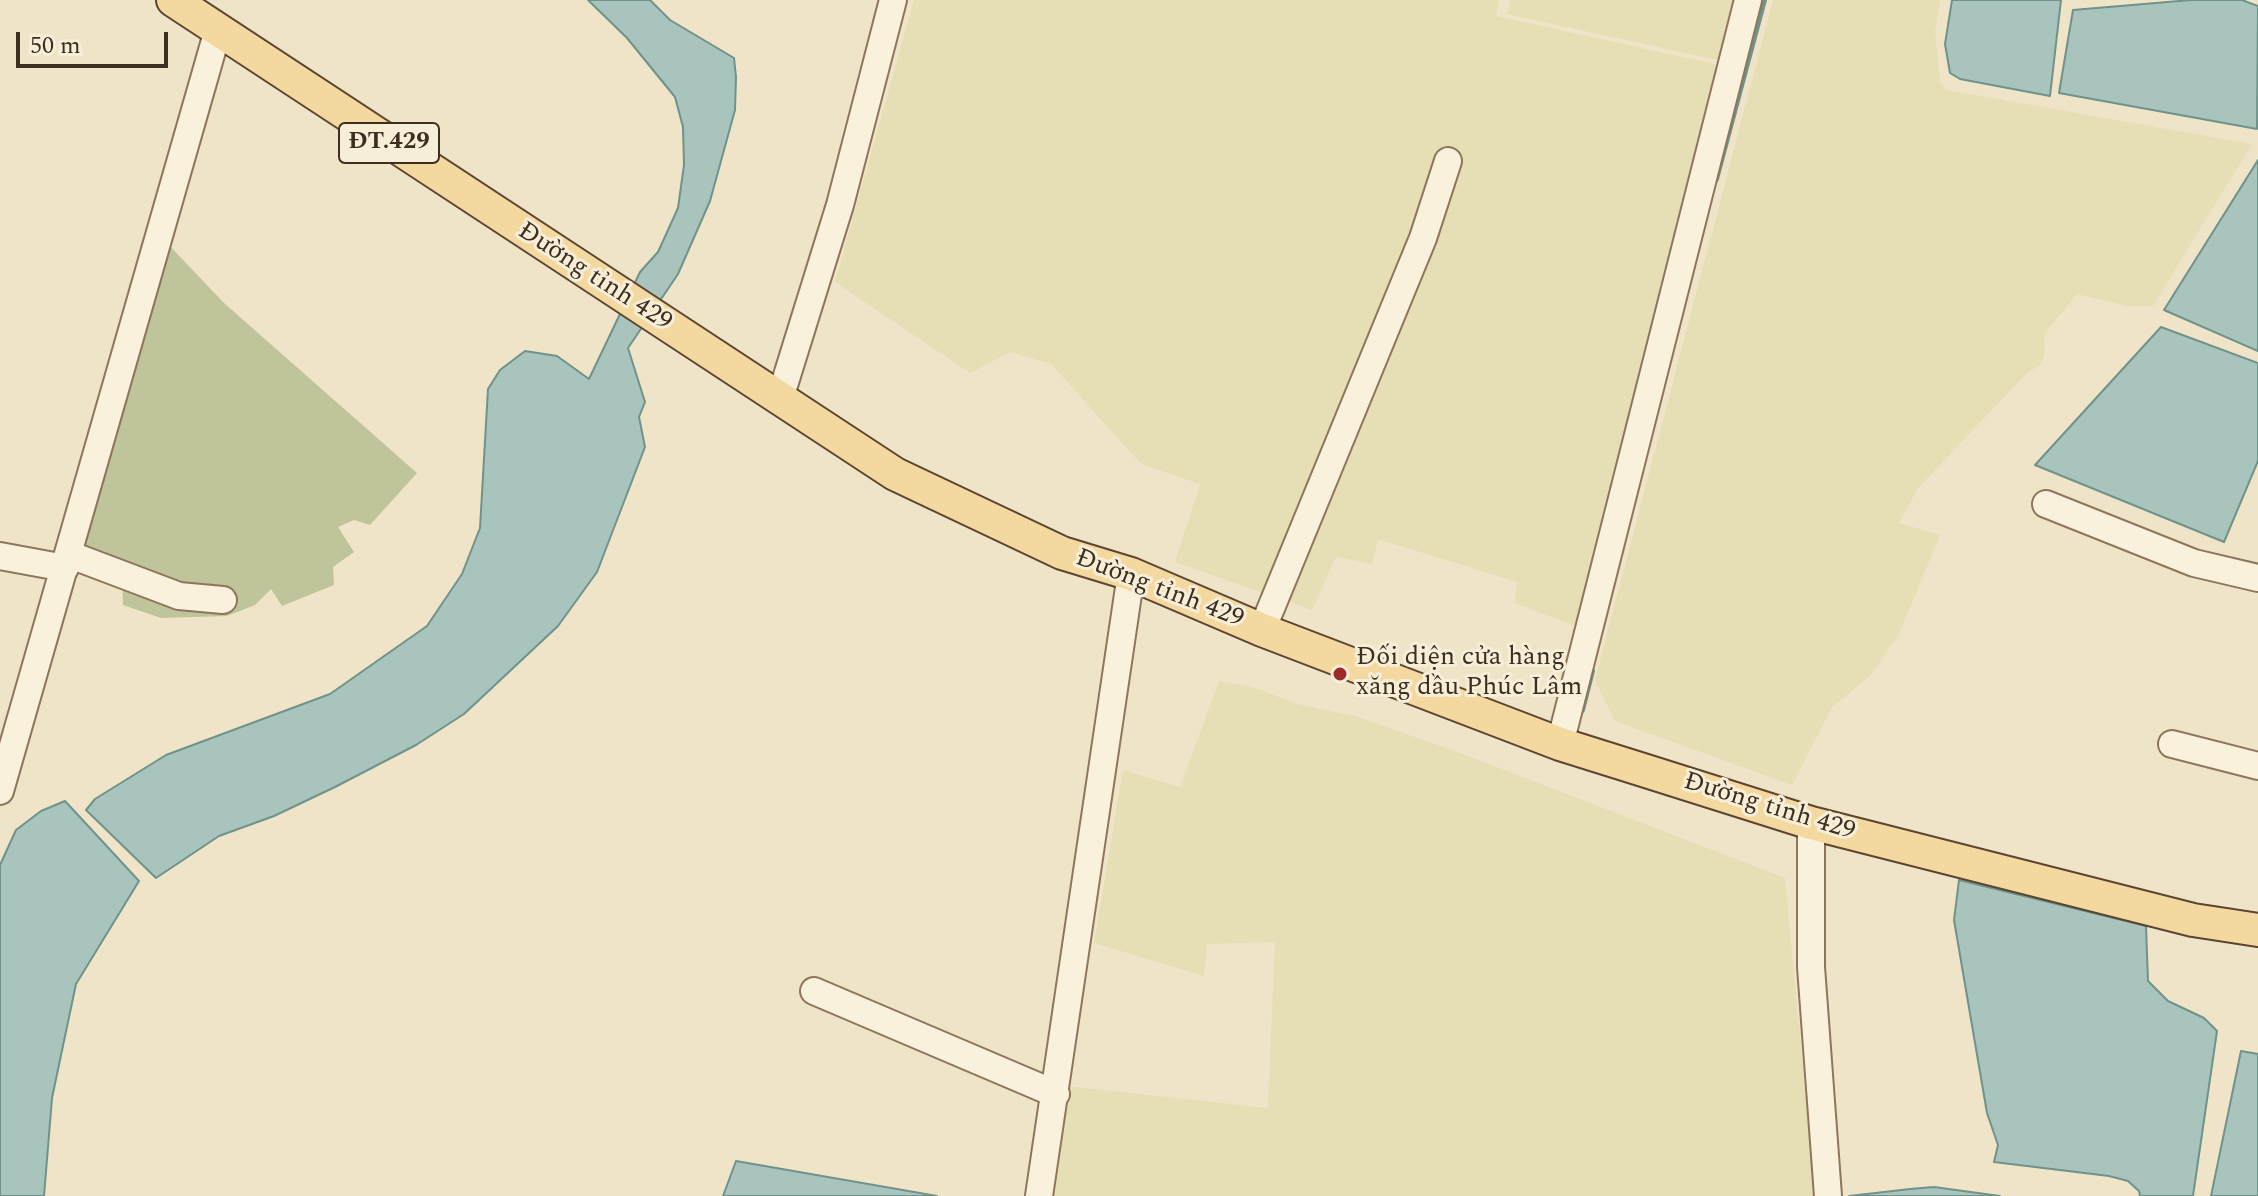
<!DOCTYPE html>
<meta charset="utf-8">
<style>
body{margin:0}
#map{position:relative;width:2258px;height:1196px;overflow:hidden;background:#f0e4c8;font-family:Spectral,serif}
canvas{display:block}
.scale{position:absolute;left:16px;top:32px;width:152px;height:36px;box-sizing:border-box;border:4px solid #3d2e20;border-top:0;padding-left:10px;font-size:24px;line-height:28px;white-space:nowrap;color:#3d2e20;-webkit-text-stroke:6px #f7eed8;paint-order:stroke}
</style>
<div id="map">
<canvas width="2258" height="1196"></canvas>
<div class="scale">50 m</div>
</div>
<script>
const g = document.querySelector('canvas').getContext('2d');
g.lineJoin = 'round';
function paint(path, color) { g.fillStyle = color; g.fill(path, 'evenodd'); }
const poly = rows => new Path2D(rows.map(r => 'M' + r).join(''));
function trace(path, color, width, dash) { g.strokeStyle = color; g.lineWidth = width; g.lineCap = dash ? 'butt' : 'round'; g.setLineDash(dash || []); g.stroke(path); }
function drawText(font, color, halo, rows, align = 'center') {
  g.font = font + ' Spectral,serif'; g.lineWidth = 6; g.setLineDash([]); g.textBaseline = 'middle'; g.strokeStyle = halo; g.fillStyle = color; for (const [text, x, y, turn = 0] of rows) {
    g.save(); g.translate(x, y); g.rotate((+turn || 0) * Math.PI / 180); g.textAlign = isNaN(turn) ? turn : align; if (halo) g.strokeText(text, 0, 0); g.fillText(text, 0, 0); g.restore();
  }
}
paint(poly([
 [914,0,1499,0,1496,16,1719,65,1575,626,1515,603,1517,582,1378,539,1372,564,1336,557,1312,610,1175,562,1200,484,1141,464,1051,364,1010,352,970,373,835,282],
 [1510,0,1735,0,1722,61,1507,14],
 [1773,0,1940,0,1935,31,1940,82,1947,90,2252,144,2153,306,2127,306,2077,294,2045,333,2044,356,2040,365,2027,373,1918,488,1899,523,1940,535,1899,634,1870,676,1832,707,1792,785,1615,721,1595,680],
 [1219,681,1253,687,1297,704,1355,716,1463,754,1785,878,1815,1196,1050,1196,1066,1086,1268,1108,1275,942,1207,944,1204,976,1094,943,1123,770,1180,787]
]), '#e6deb5');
paint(poly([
 [166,242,224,303,417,473,370,525,354,520,338,527,354,552,333,567,334,585,282,606,271,589,255,605,227,616,161,618,123,605,122,568,76,562]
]), '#bfc49a');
const water = poly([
 [588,0,650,0,670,20,734,58,736,77,735,110,710,201,678,274,628,348,645,402,639,417,645,447,597,572,558,626,464,714,416,745,335,787,274,816,219,836,156,878,86,810,95,799,166,755,330,694,427,626,462,574,480,528,488,389,500,370,525,351,557,356,589,379,640,272,658,252,678,208,684,165,683,127,675,97,627,38,588,0],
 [1952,0,2061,0,2050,96,1960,79,1950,73,1945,44,1952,0],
 [2191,0,2242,0,2258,6,2257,129,2059,93,2073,10,2191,0],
 [2258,160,2258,351,2164,310,2258,160],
 [2161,327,2258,363,2258,461,2224,542,2035,465,2161,327],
 [65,801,139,881,76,984,52,1098,44,1196,0,1196,0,865,16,830,41,811,65,801],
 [1959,880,2146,926,2148,981,2168,1001,2204,1018,2217,1031,2193,1196,2140,1196,2139,1191,2128,1181,2109,1176,1994,1162,1998,1145,1987,1113,1954,920,1959,880],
 [2241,1051,2258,1054,2258,1196,2211,1196,2241,1051],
 [736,1161,937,1196,723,1196,736,1161],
 [1934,1187,2000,1196,1849,1196,1910,1189,1934,1187]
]);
paint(water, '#a9c4bc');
trace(water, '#6f938a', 2);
trace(poly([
 [1716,179,1764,0],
 [1582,710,1592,671]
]), '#6f938a', 6);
const minor = poly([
 [781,395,840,205,893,0],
 [2046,504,2194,563,2258,578],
 [68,554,179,596,223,600],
 [0,556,65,568],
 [1262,630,1423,238,1448,161],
 [1560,744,1748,0],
 [2172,744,2258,766],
 [0,791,218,30],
 [1811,823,1811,967,1828,1196],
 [814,991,1056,1094],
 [1039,1196,1131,574]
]);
const major = poly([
 [173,0,895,474,1062,553,1131,574,1262,630,1560,744,1643,770,1811,823,2193,920,2258,930]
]);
trace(minor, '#8d765c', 30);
trace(major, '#5b4430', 36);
trace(minor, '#faf1dc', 26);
trace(major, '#f3d9a0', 32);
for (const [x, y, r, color] of [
 [1340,674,8,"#9e2a2b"]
]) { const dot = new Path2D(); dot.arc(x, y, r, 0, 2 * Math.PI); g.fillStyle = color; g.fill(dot); trace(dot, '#f7eed8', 3); }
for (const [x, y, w] of [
 [389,143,100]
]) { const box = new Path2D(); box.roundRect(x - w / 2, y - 20, w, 40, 6); g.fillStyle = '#f7eed8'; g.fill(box); trace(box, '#3d2e20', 2); }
drawText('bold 24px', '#3d2e20', null, [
 ["ĐT.429",389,143]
]);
drawText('26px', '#3d2e20', '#f7eed8', [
 ["Đường tỉnh 429",594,278,33],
 ["Đường tỉnh 429",1159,590,21],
 ["Đường tỉnh 429",1769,808,17]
]);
drawText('26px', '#3d2e20', '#f7eed8', [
 ["Đối diện cửa hàng",1356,659],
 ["xăng dầu Phúc Lâm",1356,689]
], 'left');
</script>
